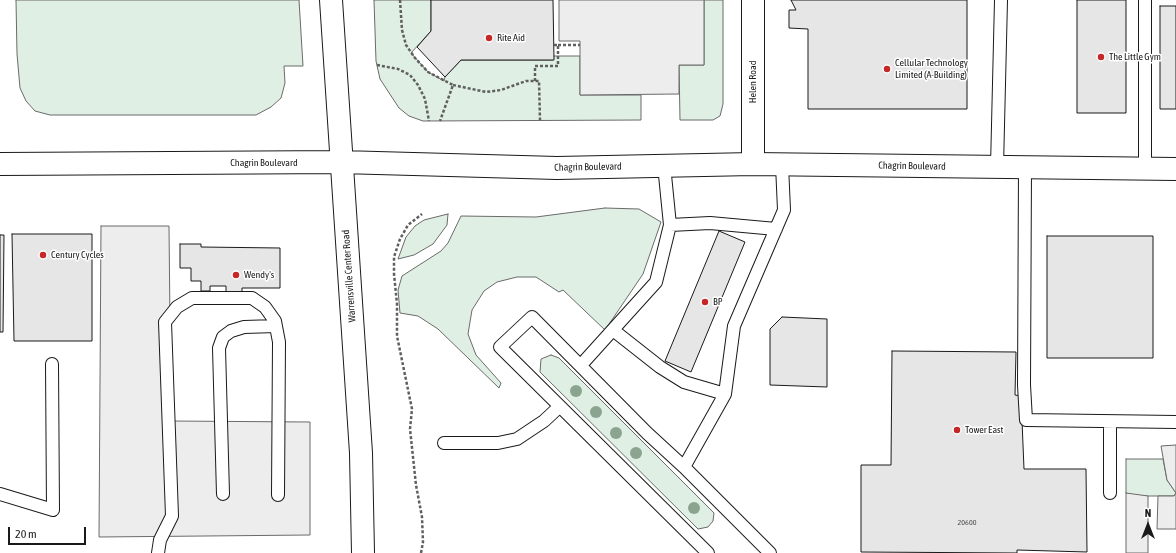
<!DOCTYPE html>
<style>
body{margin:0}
#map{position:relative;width:1176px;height:553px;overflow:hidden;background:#fff;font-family:"Asap Condensed",sans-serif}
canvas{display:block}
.north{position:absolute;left:1128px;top:505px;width:40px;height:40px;-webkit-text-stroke:3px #fff;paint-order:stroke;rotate:0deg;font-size:11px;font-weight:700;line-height:16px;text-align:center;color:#1a1a1a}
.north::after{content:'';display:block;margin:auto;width:14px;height:18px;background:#1a1a1a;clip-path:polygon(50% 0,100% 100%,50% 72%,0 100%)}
.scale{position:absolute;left:8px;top:527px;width:78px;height:18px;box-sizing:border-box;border:2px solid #1a1a1a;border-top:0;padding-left:5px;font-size:12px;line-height:14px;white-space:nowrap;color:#1a1a1a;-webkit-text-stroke:3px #fff;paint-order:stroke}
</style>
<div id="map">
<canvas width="1176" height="553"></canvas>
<div class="north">N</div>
<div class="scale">20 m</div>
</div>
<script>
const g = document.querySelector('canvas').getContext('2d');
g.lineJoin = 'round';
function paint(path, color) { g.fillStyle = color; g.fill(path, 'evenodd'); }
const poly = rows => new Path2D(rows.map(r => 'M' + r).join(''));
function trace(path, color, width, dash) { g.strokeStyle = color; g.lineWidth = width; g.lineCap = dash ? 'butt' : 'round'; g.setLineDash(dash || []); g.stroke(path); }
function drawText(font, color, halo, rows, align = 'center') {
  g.font = font + ' "Asap Condensed",sans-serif'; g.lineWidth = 3; g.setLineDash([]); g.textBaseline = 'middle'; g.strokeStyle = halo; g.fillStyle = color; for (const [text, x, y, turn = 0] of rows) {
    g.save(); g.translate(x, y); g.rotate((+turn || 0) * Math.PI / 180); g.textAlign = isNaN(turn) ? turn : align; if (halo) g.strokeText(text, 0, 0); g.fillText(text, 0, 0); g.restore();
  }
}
const green = poly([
 [16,0,299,0,303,66,284,66,285,83,281,98,271,107,256,115,50,115,35,111,26,101,20,88,17,54,16,0],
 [374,0,431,0,431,31,411,53,428,72,444,81,445,77,461,60,553,60,554,56,580,56,580,95,641,95,641,120,423,121,409,116,399,108,380,79,376,61,374,0],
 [704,0,723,0,723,104,720,116,713,120,680,120,679,65,704,65,704,0],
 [605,208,639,209,661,222,643,274,605,330,563,290,559,292,536,277,517,277,497,282,484,291,472,310,468,334,476,355,501,383,499,388,438,329,418,316,400,313,398,290,402,276,441,251,448,243,461,216,536,217,605,208],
 [448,214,447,225,433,244,414,255,398,259,406,237,415,226,424,220,448,214],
 [551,355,559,358,714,513,713,521,708,527,698,529,540,372,541,359,551,355],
 [1126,459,1163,459,1167,480,1176,493,1174,496,1134,496,1126,493,1126,459]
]);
paint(green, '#e0efe3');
trace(green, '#6a6a6a', 1);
const parking = poly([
 [559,0,704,0,704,65,679,65,679,94,580,95,580,41,559,41,559,0],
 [101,226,169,226,171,421,310,422,310,535,99,537,101,226],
 [1176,445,1176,529,1157,529,1158,496,1174,496,1176,493,1167,480,1161,446,1176,445],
 [1126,493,1148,496,1148,553,1126,553,1126,493]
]);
paint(parking, '#ededed');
trace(parking, '#6a6a6a', 1);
const building = poly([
 [431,0,553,0,554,60,461,60,445,77,417,47,431,31,431,0],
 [791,0,967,0,967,109,808,109,808,29,789,28,789,10,796,10,791,0],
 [1077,0,1126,0,1126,113,1077,113,1077,0],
 [1160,6,1176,6,1176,109,1160,109,1160,6],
 [719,231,745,242,691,372,665,361,719,231],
 [12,234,92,234,92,341,14,341,12,234],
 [0,235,4,235,3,332,0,332,0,235],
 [1047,236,1153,236,1153,358,1047,358,1047,236],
 [180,244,201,244,201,247,280,248,280,288,242,288,242,292,226,292,226,286,210,286,210,291,201,291,201,281,191,281,191,268,180,268,180,244],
 [782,317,827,319,827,387,770,385,770,329,782,317],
 [892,351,1016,352,1015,395,1021,396,1024,469,1086,469,1087,552,1017,550,1017,553,861,552,861,465,891,465,892,351]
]);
paint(building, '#e6e6e6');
trace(building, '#1a1a1a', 1);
const service = poly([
 [664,165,670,225,710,223,776,229],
 [997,167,1001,0],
 [1025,168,1024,385,1026,420,1176,422],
 [1145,169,1145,0],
 [613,330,660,367,684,382,725,394],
 [581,365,656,282,670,225],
 [1110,422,1110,493],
 [444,443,498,443,517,439,544,421,559,407],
 [684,467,725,394,734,326,784,210,782,165],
 [0,494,53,510,52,364],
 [223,494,219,348,223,337,231,331,244,327,276,326],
 [158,553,160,540,172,516,165,322,177,307,192,298,252,298,265,307,275,321,279,342,278,495],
 [708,553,500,347,532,317,647,433,684,467,770,553]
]);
const minor = poly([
 [753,0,753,164]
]);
const primary = poly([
 [331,0,361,453,363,553],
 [0,164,341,162,557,168,753,164,1176,169]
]);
trace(service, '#1a1a1a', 14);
trace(minor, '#1a1a1a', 24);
trace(primary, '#1a1a1a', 24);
trace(poly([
 [400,0,402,30,406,45,415,58,428,72,453,85,440,121],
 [558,45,580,45],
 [377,65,398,69,410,75,418,85,425,99,429,121],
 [535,81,535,66,558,66,558,45,554,45],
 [453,85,486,92,501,90,526,81,539,81,540,120],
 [421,553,423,542,422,517,416,485,410,429,412,409,397,336,397,304,394,274,394,257,400,239,408,225,422,214]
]), '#5f5f5f', 2.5, [3, 2]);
trace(service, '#fff', 12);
trace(minor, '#fff', 22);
trace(primary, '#fff', 22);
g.fillStyle = '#8aa48f';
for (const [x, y] of [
 [576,391],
 [596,412],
 [616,433],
 [636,453],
 [694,508]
]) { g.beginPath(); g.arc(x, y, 6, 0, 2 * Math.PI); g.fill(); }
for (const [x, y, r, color] of [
 [489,38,4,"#c62828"],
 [1101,57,4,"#c62828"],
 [887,69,4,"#c62828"],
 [43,255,4,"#c62828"],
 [236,275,4,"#c62828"],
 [705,302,4,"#c62828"],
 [957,430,4,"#c62828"]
]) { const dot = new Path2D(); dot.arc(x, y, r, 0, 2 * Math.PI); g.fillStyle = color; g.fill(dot); trace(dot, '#fff', 1.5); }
drawText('8px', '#4d4d4d', null, [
 ["20600",967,522]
]);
drawText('10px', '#1a1a1a', '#fff', [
 ["Rite Aid",497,38],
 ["The Little Gym",1109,57],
 ["Cellular Technology",895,63],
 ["Limited (A-Building)",895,75],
 ["Century Cycles",51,255],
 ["Wendy's",244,275],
 ["BP",713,302],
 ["Tower East",965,430]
], 'left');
drawText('10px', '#1a1a1a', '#fff', [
 ["Helen Road",753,82,-90],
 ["Chagrin Boulevard",264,163],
 ["Chagrin Boulevard",912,166,1],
 ["Chagrin Boulevard",588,167,-1],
 ["Warrensville Center Road",349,276,-94]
]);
</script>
